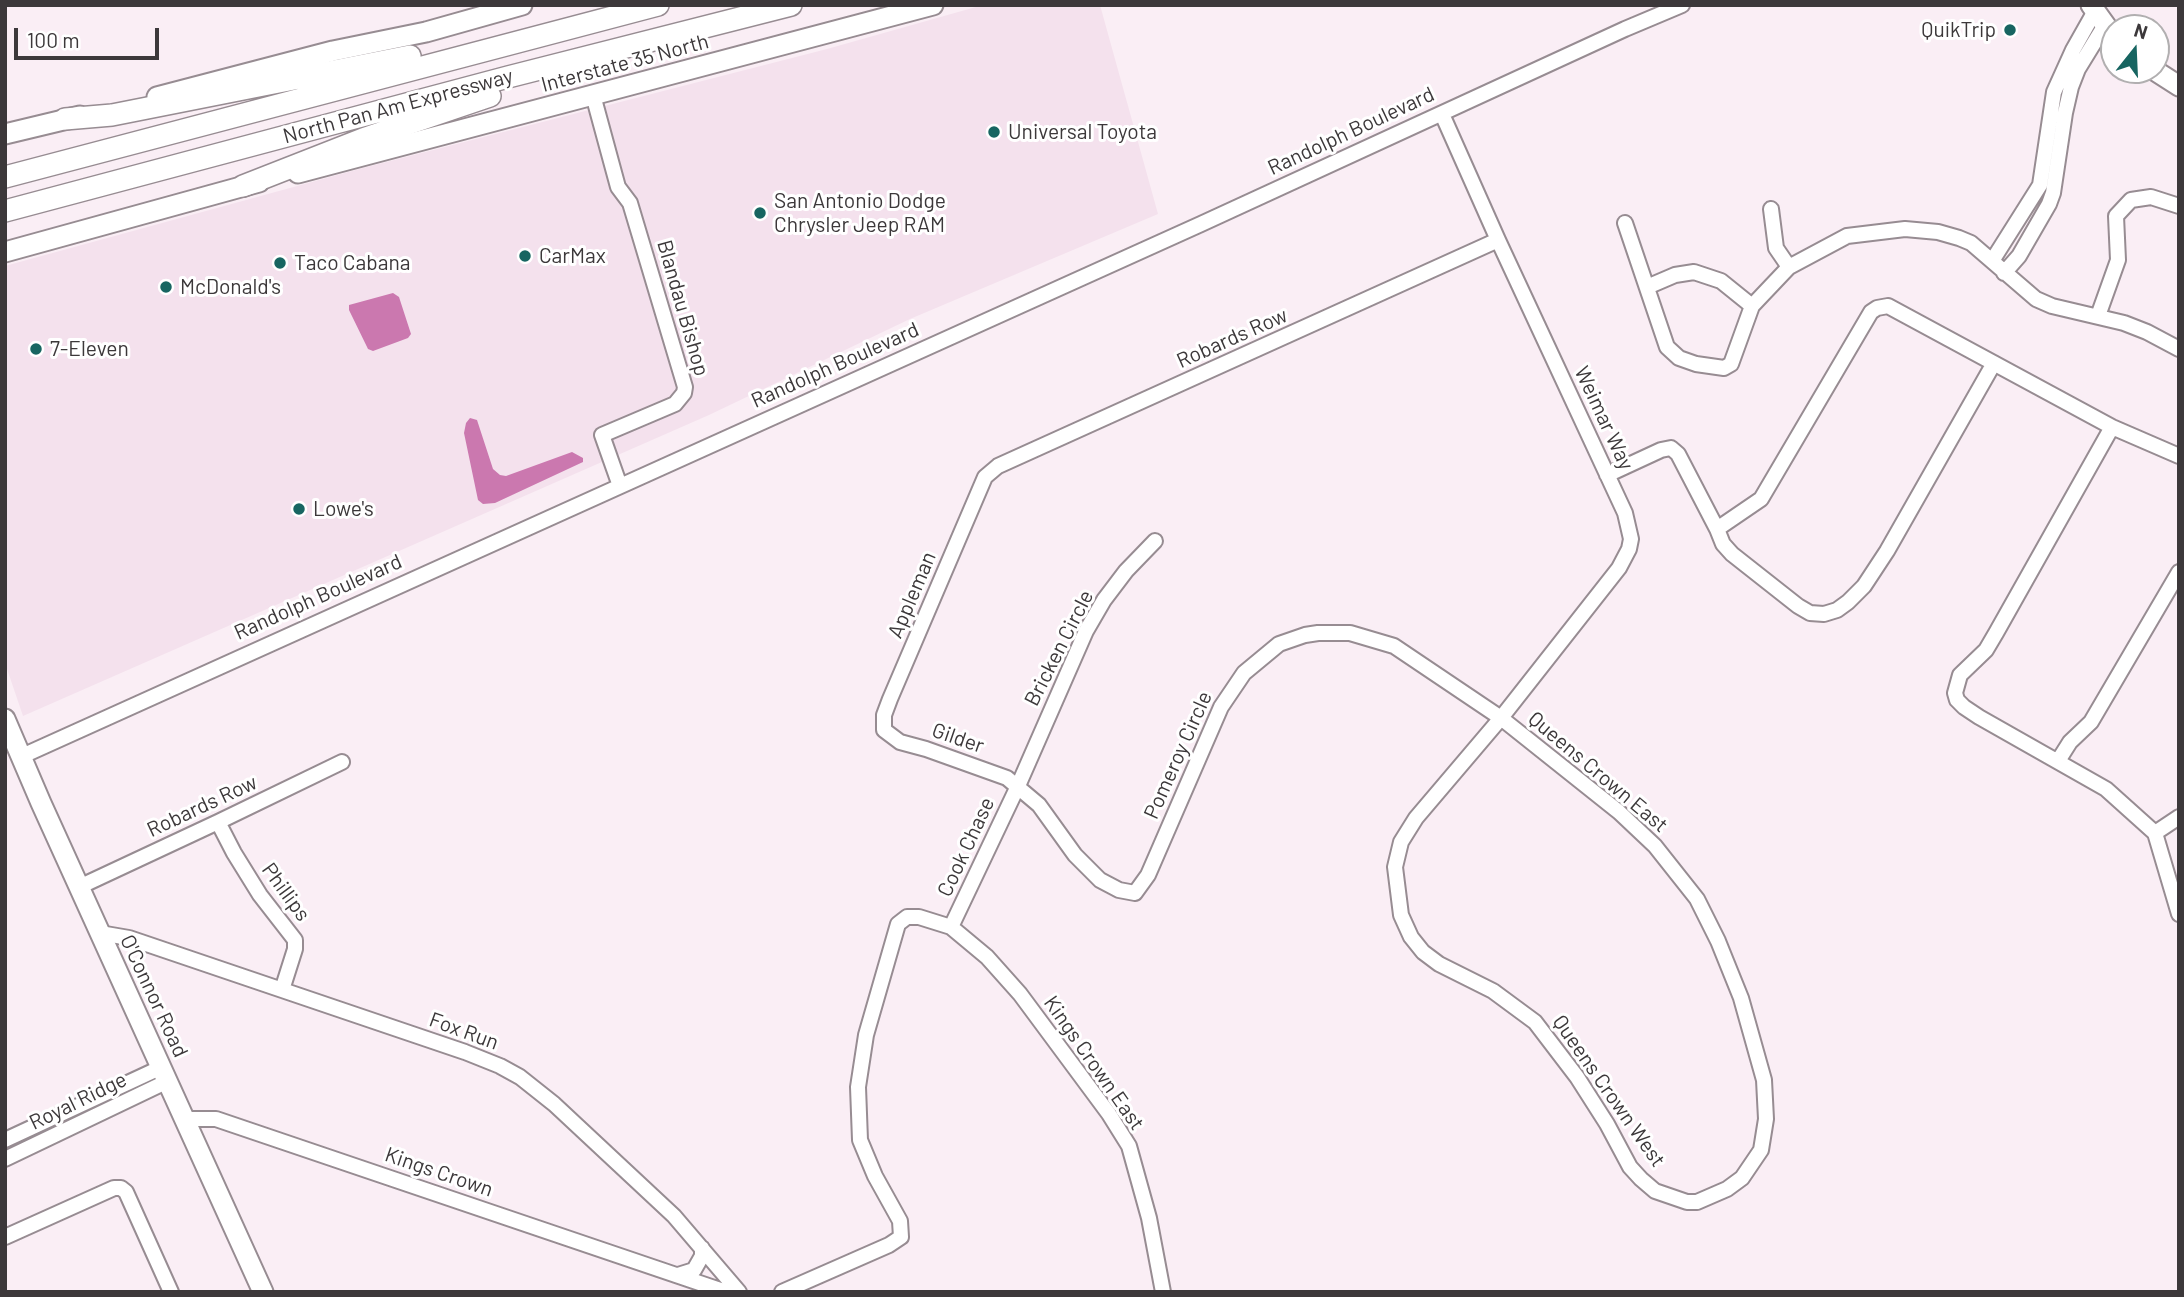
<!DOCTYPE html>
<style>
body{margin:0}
#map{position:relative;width:2184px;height:1297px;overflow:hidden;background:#faeef5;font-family:Barlow,sans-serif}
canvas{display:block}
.frame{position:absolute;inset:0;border:7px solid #3c383a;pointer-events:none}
.north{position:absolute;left:2100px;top:14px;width:70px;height:70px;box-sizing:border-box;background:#fff;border:2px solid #b1afb0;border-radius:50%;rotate:18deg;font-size:19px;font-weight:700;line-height:28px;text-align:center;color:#3c383a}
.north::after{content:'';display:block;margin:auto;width:24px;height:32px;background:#176561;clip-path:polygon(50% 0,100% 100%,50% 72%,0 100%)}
.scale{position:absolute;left:14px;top:28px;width:145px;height:32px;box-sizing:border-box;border:4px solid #3c383a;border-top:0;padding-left:9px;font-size:21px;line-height:24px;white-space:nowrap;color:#3c383a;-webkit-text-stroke:5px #fff;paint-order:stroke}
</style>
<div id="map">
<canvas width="2184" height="1297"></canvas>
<div class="frame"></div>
<div class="north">N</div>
<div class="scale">100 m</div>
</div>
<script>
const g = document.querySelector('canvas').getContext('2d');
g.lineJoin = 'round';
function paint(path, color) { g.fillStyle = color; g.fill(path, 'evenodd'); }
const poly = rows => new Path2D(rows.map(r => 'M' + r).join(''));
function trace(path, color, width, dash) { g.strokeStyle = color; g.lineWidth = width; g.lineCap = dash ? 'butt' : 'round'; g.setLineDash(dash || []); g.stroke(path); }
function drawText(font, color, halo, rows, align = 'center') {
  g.font = font + ' Barlow,sans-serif'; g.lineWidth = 6; g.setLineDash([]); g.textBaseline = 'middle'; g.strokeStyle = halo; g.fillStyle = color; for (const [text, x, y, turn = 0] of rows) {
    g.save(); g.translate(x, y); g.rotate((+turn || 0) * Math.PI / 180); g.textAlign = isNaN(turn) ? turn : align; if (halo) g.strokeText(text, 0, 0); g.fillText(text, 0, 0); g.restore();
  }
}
paint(poly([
 [983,5,1100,5,1158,214,910,319,709,415,23,716,5,663,5,266,363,168,827,49]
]), '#f4e1ed');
paint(poly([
 [393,293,399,297,411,334,408,338,373,351,368,349,349,310,349,305],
 [470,418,477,420,493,469,500,475,506,476,572,452,583,458,583,462,495,503,483,504,478,500,464,433,466,423]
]), '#cb78af');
const minor = poly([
 [593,95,618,187,630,203,685,387,684,393,675,404,602,435,620,486],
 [1442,114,1498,240,1625,513,1631,539,1629,549,1619,568,1501,718,1416,818,1401,842,1395,867,1401,915,1411,937,1423,952,1439,964,1493,991,1535,1022,1577,1077,1607,1124,1630,1167,1641,1179,1655,1191,1687,1202,1697,1202,1727,1189,1742,1178,1761,1150,1766,1119,1764,1080,1741,998,1718,941,1697,899,1655,846,1619,812,1501,718,1394,646,1350,633,1318,633,1305,635,1279,644,1244,673,1221,707,1148,875,1135,893,1119,890,1100,880,1075,855,1039,805,1007,778,926,749,900,742,884,730,884,715,890,699,985,477,998,466,1498,240],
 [1771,209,1776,248,1789,267],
 [1625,223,1667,347,1679,358,1696,364,1724,368,1731,364,1752,306,1789,267,1847,236,1905,229,1938,232,1959,238,1971,243,2036,299,2052,306,2124,323,2147,332,2179,349],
 [1992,261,2040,185,2054,92,2073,50,2095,11],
 [2004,273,2019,256,2049,204,2053,193,2065,113,2071,87,2078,69,2105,25],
 [1647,287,1675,275,1694,272,1721,281,1752,306],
 [2098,316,2118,260,2116,216,2131,200,2151,197,2179,206],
 [2112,427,1996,633,1986,650,1960,675,1955,693,1957,700,1964,707,1979,717,2106,789,2155,833,2179,914],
 [1607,475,1661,450,1671,448,1678,454,1717,529,1723,544,1732,554,1798,606,1810,613,1824,614,1837,610,1848,602,1864,586,1887,551,1994,363],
 [1717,529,1761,499,1871,312,1877,308,1888,306,2112,427,2179,456],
 [20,757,1201,224,1625,29,1682,5],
 [2058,761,2070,742,2091,722,2179,572],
 [218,822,234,853,260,895,295,940,295,949,282,990],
 [2155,833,2179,817],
 [79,887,218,822,342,762],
 [951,927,1018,786,1086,631,1104,600,1126,571,1155,541],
 [100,933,129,938,465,1052,500,1066,520,1077,554,1104,674,1216,739,1292],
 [185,1119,216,1119,726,1292],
 [5,1140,162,1067],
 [5,1159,168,1081],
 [5,1237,114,1188,121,1188,126,1192,171,1292],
 [678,1275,694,1270,702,1256,702,1248],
 [782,1292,889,1245,901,1237,900,1221,875,1176,860,1140,858,1087,866,1035,898,924,907,917,919,917,951,927,987,957,1020,994,1109,1114,1129,1146,1149,1218,1163,1292]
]);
const major = poly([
 [2091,5,2114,37],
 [2154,70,2179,86],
 [157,97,333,51,426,32,522,5],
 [5,134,80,116],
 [298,173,933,5],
 [5,252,259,182],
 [5,719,41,803,263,1292]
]);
const highway = poly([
 [65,119,112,115,410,56],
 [5,177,658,5],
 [243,186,363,139,490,96],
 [5,211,508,77,791,5]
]);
trace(minor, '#978c92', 18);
trace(major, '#978c92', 23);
trace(highway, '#978c92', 24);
trace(minor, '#fff', 14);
trace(major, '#fff', 19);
trace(highway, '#fff', 21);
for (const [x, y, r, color] of [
 [2010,30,7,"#176561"],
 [994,132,7,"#176561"],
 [760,213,7,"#176561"],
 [525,256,7,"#176561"],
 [280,263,7,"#176561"],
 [166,287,7,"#176561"],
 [36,349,7,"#176561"],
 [299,509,7,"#176561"]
]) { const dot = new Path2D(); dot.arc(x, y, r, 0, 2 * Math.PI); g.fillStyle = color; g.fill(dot); trace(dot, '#fff', 2.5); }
drawText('21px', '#3c383a', '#fff', [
 ["QuikTrip",1996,30,"right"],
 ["Universal Toyota",1008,132],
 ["San Antonio Dodge",774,201],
 ["Chrysler Jeep RAM",774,225],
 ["CarMax",539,256],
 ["Taco Cabana",294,263],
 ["McDonald's",180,287],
 ["7-Eleven",50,349],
 ["Lowe's",313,509]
], 'left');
drawText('21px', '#3c383a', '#fff', [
 ["Interstate 35 North",625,63,-15],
 ["North Pan Am Expressway",398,106,-15],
 ["Randolph Boulevard",1351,131,-25],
 ["Blandau Bishop",683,308,74],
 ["Robards Row",1232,338,-24],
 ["Randolph Boulevard",835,365,-24],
 ["Weimar Way",1604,418,65],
 ["Appleman",912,595,-67],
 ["Randolph Boulevard",318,597,-24],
 ["Bricken Circle",1059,648,-63],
 ["Gilder",958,738,19],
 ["Pomeroy Circle",1178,755,-66],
 ["Queens Crown East",1598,772,40],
 ["Robards Row",202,806,-25],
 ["Cook Chase",966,847,-65],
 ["Phillips",286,892,54],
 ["O'Connor Road",154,996,65],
 ["Fox Run",464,1031,20],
 ["Kings Crown East",1094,1063,55],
 ["Queens Crown West",1609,1091,55],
 ["Royal Ridge",78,1101,-26],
 ["Kings Crown",439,1172,19]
]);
</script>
